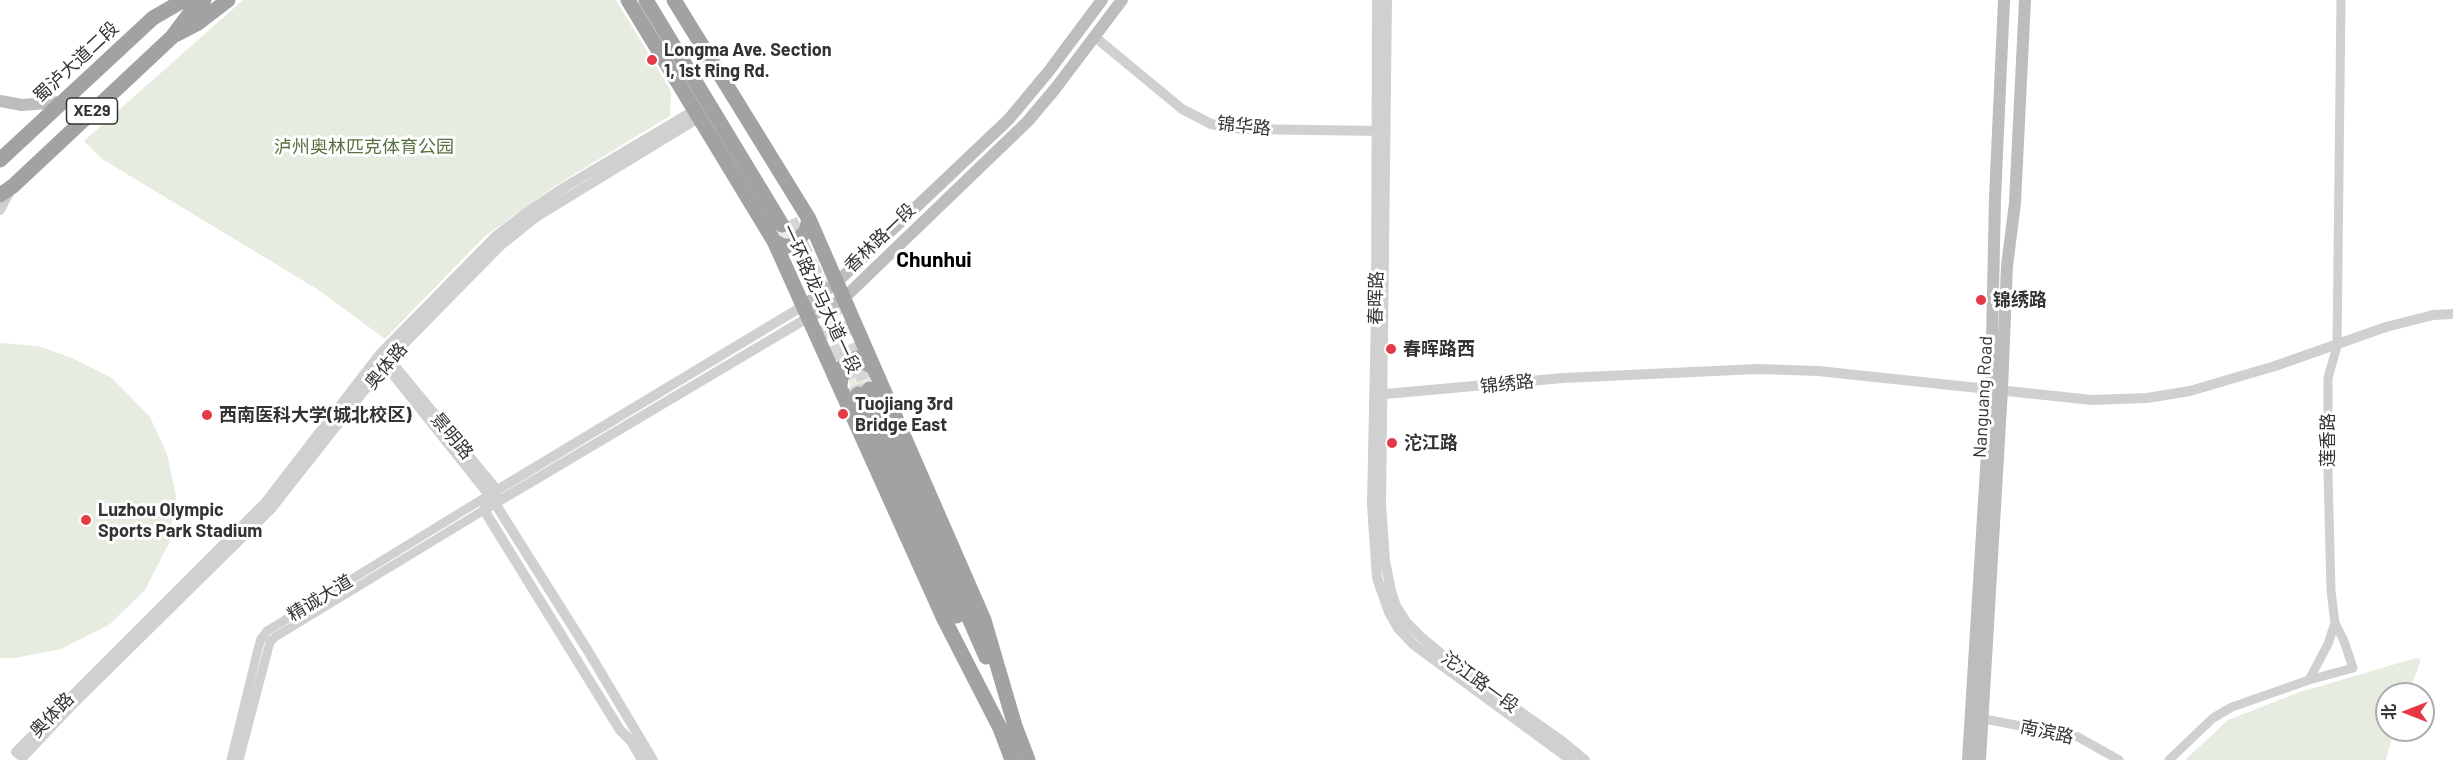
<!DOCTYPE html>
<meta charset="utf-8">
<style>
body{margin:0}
#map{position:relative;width:2453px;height:760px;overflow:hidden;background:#fff;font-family:Barlow,"Noto Sans SC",sans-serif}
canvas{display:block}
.north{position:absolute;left:2375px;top:682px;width:60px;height:60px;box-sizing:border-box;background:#fff;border:2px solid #adadad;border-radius:50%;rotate:270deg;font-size:16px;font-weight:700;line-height:24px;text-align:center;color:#333}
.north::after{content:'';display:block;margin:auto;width:21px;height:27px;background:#e63946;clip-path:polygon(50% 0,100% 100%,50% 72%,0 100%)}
</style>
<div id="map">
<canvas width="2453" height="760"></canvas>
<div class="north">北</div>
</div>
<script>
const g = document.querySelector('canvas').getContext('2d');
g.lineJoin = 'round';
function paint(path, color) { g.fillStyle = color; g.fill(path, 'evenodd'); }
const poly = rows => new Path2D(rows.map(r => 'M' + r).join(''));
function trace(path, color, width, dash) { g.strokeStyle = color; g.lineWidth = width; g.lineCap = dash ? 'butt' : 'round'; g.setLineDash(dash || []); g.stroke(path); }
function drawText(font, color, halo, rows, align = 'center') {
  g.font = font + ' Barlow,"Noto Sans SC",sans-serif'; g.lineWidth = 6; g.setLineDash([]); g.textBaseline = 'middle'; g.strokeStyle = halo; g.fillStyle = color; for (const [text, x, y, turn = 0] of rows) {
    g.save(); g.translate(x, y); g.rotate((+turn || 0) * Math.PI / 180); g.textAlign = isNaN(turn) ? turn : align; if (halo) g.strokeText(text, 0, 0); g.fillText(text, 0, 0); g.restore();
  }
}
paint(poly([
 [243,0,616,0,671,91,670,116,558,184,484,237,385,339,317,289,102,159,84,141],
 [796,217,800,227,795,236,787,239,779,236,776,230],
 [0,343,38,346,72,358,112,378,150,417,167,454,176,496,169,543,145,590,109,625,61,649,15,658,0,658],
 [844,343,850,355,838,362,832,348],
 [857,366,869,372,875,386,852,393,847,374,851,368],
 [2416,658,2421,660,2408,694,2387,694,2387,730,2394,730,2386,760,2185,760,2228,720,2300,692]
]), '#e6ecdf');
trace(poly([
 [790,220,869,389],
 [817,302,858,394]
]), '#d6d6d6', 15, [15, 8]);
trace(poly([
 [2309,680,2328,644,2335,623],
 [1979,718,2078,737,2119,760],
 [231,760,258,649,261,639,267,631,489,495],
 [239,760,266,657,270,642,275,637,484,510],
 [2169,760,2213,718,2232,707,2309,680,2353,668,2344,641,2335,623,2331,591,2328,473,2328,378,2337,346,2341,0]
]), '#d0d0d0', 9);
trace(poly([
 [1377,0,1376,314,1372,505,1377,578,1389,612,1398,628,1414,645,1571,760],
 [1387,0,1381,504,1385,561,1391,591,1396,606,1406,622,1421,637,1461,670,1562,741,1585,760],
 [1095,37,1182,109,1211,124,1241,129,1382,131],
 [695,110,565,187,529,211,496,236,380,354,265,503,16,752,23,757,70,707,271,509,389,359,501,245,536,217,700,117],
 [0,210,11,189],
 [384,357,389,359,496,489,496,505,588,651,653,760],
 [383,362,489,495],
 [1374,395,1563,378,1758,369,1818,371,2092,400,2147,398,2190,391,2275,366,2386,327,2433,315,2453,314],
 [489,495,803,306],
 [486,504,484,510,620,730,631,741,642,760],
 [484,510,809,317]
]), '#d0d0d0', 10);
trace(poly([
 [0,101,22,105,60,102],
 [803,306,836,283,1009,119,1049,71,1102,0],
 [809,317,843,299,1027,122,1055,89,1122,0],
 [1968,760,1991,388,1995,198,2004,0],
 [1980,760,2002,389,2007,266,2015,203,2025,0]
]), '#bdbdbd', 12);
trace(poly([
 [628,0,774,241,943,617,1000,728,1012,760],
 [646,0,782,225],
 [674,0,809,219,984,620,1015,726,1028,760],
 [177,34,198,23,228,0],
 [0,160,153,18,184,0],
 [0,195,13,186,172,37,193,9,204,0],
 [774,241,783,246,792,246,806,231,809,219],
 [840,385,843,366,849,362,857,358,873,367],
 [869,389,986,657],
 [858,394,957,616]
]), '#a2a2a2', 15);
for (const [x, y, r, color] of [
 [652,60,6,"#e63946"],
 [1981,300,6,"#e63946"],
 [1391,349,6,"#e63946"],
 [843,414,6,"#e63946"],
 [207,415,6,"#e63946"],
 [1392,443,6,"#e63946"],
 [86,520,6,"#e63946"]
]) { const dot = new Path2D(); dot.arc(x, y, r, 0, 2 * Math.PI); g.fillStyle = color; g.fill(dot); trace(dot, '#fff', 2); }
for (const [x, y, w] of [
 [92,111,51]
]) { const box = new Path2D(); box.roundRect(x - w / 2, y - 13, w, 26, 4.5); g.fillStyle = '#fff'; g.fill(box); trace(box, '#333', 1.5); }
drawText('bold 16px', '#333', null, [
 ["XE29",92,111]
]);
drawText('bold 18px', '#333', '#fff', [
 ["Longma Ave. Section",664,50],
 ["1, 1st Ring Rd.",664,71],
 ["锦绣路",1993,300],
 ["春晖路西",1403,349],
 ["Tuojiang 3rd",855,404],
 ["Bridge East",855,425],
 ["西南医科大学(城北校区)",219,415],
 ["沱江路",1404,443],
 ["Luzhou Olympic",98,510],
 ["Sports Park Stadium",98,531]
], 'left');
drawText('18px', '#333', '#fff', [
 ["蜀泸大道二段",76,62,-43],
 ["锦华路",1244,126,6],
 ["香林路一段",880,238,-44],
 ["春晖路",1376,298,-89],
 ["一环路龙马大道一段",821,299,65],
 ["奥体路",386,366,-50],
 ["锦绣路",1507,384,-6],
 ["Nanguang Road",1983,397,-87],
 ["景明路",452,436,50],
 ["莲香路",2328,440,-90],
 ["精诚大道",320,598,-31],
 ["沱江路一段",1480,682,36],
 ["奥体路",52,715,-46],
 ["南滨路",2047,732,12]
]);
drawText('18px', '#56703f', '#fff', [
 ["泸州奥林匹克体育公园",364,147]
]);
drawText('bold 21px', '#000', '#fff', [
 ["Chunhui",934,260]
]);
</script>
